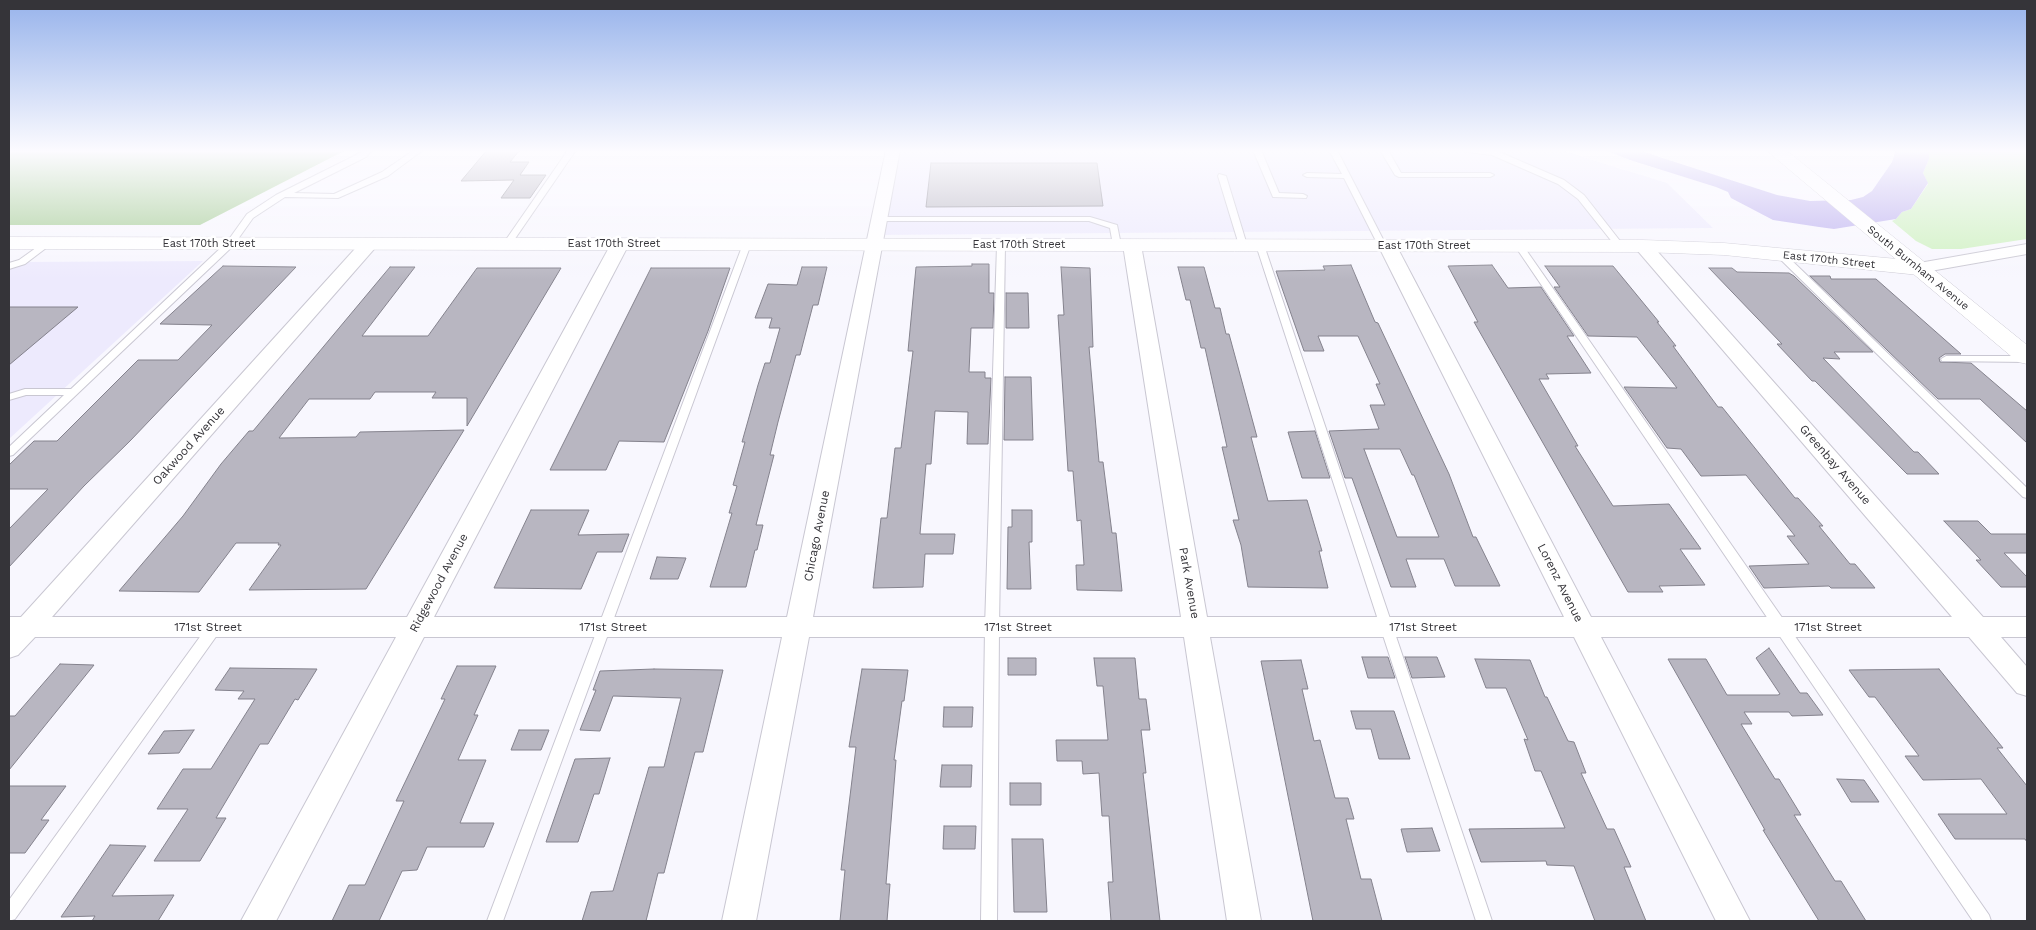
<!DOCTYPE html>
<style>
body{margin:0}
#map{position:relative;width:2036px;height:930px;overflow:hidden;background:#f8f7fe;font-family:"Work Sans",sans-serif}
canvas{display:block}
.frame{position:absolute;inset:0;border:10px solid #353439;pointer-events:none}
</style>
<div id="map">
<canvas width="2036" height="930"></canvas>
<div class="frame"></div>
</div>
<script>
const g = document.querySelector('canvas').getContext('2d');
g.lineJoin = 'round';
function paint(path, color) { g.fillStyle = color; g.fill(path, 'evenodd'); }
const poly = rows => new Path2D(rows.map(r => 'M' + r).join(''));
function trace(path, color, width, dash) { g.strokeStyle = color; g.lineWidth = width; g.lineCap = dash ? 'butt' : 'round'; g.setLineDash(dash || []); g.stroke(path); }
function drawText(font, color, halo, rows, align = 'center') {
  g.font = font + ' "Work Sans",sans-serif'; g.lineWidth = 5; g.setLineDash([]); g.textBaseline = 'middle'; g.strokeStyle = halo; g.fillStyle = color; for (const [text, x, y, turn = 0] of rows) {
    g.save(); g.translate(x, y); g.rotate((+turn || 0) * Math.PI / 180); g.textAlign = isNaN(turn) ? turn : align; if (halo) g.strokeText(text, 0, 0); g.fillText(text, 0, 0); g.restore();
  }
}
paint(poly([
 [893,150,1560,150,1667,183,1713,228,877,235],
 [203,261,9,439,9,262]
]), '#edeafd');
paint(poly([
 [1929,150,2027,150,2027,239,1961,249,1932,249,1916,241,1892,221,1896,219,1902,212,1911,209,1928,184,1923,173,1929,159]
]), '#cff1c1');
paint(poly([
 [9,150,346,150,200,225,9,225]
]), '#a5cc95');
paint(poly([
 [1605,150,1638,150,1777,195,1810,201,1851,200,1863,197,1872,191,1892,162,1896,150,1929,150,1929,159,1923,173,1928,183,1911,209,1902,212,1896,219,1834,229,1819,227,1773,220,1731,198,1728,192,1716,187,1630,160]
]), '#beb2ef');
const building = poly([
 [487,150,520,150,510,162,529,162,520,175,546,175,530,198,501,198,514,180,461,181,487,150],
 [931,163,1097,163,1103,206,926,207,931,163],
 [972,264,989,264,989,293,994,293,993,328,971,328,969,372,985,372,985,378,991,378,988,444,967,444,968,412,935,411,931,464,926,464,920,534,955,534,953,554,925,554,923,587,873,588,881,518,887,518,895,448,901,448,913,351,908,351,916,267,972,266,972,264],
 [1351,265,1375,322,1378,323,1449,474,1473,537,1476,537,1500,586,1455,586,1444,559,1406,559,1416,587,1391,587,1352,478,1345,478,1329,431,1379,429,1370,405,1385,405,1376,384,1380,384,1358,336,1318,336,1324,351,1304,351,1276,271,1325,270,1323,266,1351,265],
 [1364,449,1400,449,1412,475,1414,475,1439,537,1397,537,1364,449],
 [1492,265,1508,288,1541,287,1574,336,1567,336,1591,373,1546,374,1549,379,1539,379,1578,446,1575,446,1613,506,1669,504,1701,549,1680,549,1705,585,1659,586,1663,592,1628,592,1474,322,1478,322,1448,266,1492,265],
 [223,266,296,267,130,441,84,486,9,567,9,529,48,489,9,489,9,465,34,441,57,441,138,360,178,360,212,325,160,324,223,266],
 [1545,266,1613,266,1659,322,1657,322,1676,346,1673,346,1718,407,1722,407,1795,498,1798,498,1823,526,1819,526,1850,564,1855,564,1875,588,1831,588,1829,586,1764,588,1749,566,1809,564,1787,536,1795,536,1746,475,1701,476,1681,449,1667,448,1624,387,1677,388,1637,337,1588,336,1554,287,1560,287,1545,266],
 [390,267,415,267,362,336,428,336,477,268,561,268,467,426,467,398,432,398,436,392,375,392,370,399,309,399,279,438,356,437,360,432,464,430,366,589,249,590,281,545,278,545,279,543,236,543,199,592,119,591,183,516,221,464,249,431,253,431,390,267],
 [802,267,827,267,818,305,813,305,800,355,796,355,778,422,770,455,774,455,756,525,763,525,757,550,755,550,746,587,710,587,732,513,729,513,737,486,733,485,745,442,742,442,758,385,765,363,770,363,780,328,769,328,772,318,755,318,768,284,797,285,802,267],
 [1061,267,1090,268,1093,347,1089,347,1099,462,1103,462,1112,533,1116,533,1122,591,1077,590,1076,565,1084,565,1081,520,1077,521,1073,471,1068,471,1058,315,1064,315,1061,267],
 [1178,267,1204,267,1215,308,1220,308,1226,334,1229,334,1257,437,1251,437,1268,501,1307,500,1322,551,1319,551,1328,588,1248,587,1241,545,1233,520,1239,520,1222,447,1227,447,1205,348,1201,348,1190,300,1186,300,1178,267],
 [651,268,730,268,708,331,664,442,619,441,606,470,550,470,651,268],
 [1709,268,1732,268,1737,272,1789,273,1794,276,1873,352,1834,352,1840,359,1823,358,1914,452,1918,452,1939,474,1907,474,1815,381,1812,381,1777,344,1782,344,1709,268],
 [1810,276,1830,276,1831,279,1876,279,1961,354,1945,354,1939,358,1940,362,1971,363,2027,411,2027,443,1980,399,1938,399,1810,276],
 [1006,293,1028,293,1029,328,1006,328,1006,293],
 [9,307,78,307,9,365,9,307],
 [1005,377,1031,377,1033,440,1004,440,1005,377],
 [1315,431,1330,478,1302,478,1288,432,1315,431],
 [531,510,589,510,578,535,629,534,622,552,597,552,581,589,494,588,531,510],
 [1012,510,1032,510,1032,542,1029,542,1031,589,1007,589,1008,527,1012,527,1012,510],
 [1944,521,1978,521,1991,534,2027,534,2027,553,2004,553,2027,577,2027,587,2001,587,1976,560,1981,560,1944,521],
 [657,557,686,558,678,579,650,579,657,557],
 [1769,648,1800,693,1807,693,1823,715,1792,716,1789,712,1744,712,1752,724,1741,724,1775,779,1779,779,1801,815,1794,815,1835,881,1841,881,1866,921,1819,921,1763,830,1765,830,1668,659,1706,659,1727,695,1778,695,1780,694,1756,658,1769,648],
 [1362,657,1388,657,1395,678,1368,678,1362,657],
 [1405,657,1437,657,1445,677,1412,678,1405,657],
 [1008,658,1036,658,1036,675,1008,675,1008,658],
 [1094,658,1135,658,1139,699,1146,699,1150,730,1141,730,1146,773,1143,773,1160,921,1111,921,1108,882,1113,882,1109,816,1102,816,1099,773,1083,774,1082,761,1057,761,1056,740,1108,740,1103,686,1097,686,1094,658],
 [1475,659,1530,660,1545,697,1547,697,1568,741,1574,742,1586,773,1581,773,1607,829,1614,829,1631,867,1624,867,1646,921,1595,921,1574,866,1547,865,1546,861,1481,862,1469,829,1565,828,1541,771,1535,771,1524,739,1528,740,1506,688,1486,688,1475,659],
 [1301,660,1308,689,1302,689,1314,741,1320,740,1335,798,1348,798,1354,819,1346,819,1361,879,1371,879,1382,921,1313,921,1261,661,1301,660],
 [60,664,94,665,9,770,9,716,15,716,60,664],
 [457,666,496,666,474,715,478,715,458,760,486,760,460,823,494,823,484,847,427,847,417,870,402,871,379,921,332,921,349,885,365,885,404,801,396,801,445,699,441,699,457,666],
 [230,668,317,669,298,700,295,699,268,744,260,744,216,818,226,818,200,861,154,861,188,809,157,809,183,769,211,769,255,699,238,699,244,691,215,690,230,668],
 [654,669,723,670,703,752,695,752,664,873,658,873,646,921,582,921,591,892,613,891,649,767,664,767,681,698,613,696,600,731,580,730,596,690,593,690,600,671,654,669],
 [862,669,908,670,904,701,902,701,894,760,896,760,886,884,890,884,887,921,840,921,845,870,841,870,856,747,849,747,862,669],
 [1939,669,2003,748,1997,748,2027,786,2027,842,2025,839,1955,839,1938,814,2007,814,1981,779,1923,780,1905,756,1919,756,1875,697,1869,697,1849,670,1939,669],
 [944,707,973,707,972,727,943,727,944,707],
 [1351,711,1394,711,1410,759,1379,759,1371,729,1356,729,1351,711],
 [194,730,179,753,148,754,164,731,194,730],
 [519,730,549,730,541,750,511,750,519,730],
 [610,758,599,794,594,794,578,842,546,842,575,759,610,758],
 [942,765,972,765,971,787,940,787,942,765],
 [1837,779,1864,780,1879,802,1851,802,1837,779],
 [1010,783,1041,783,1041,805,1010,805,1010,783],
 [9,786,66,786,41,820,49,820,25,853,9,853,9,786],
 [944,826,976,826,975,849,943,849,944,826],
 [1432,828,1440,851,1407,852,1401,829,1432,828],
 [1012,839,1043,839,1047,912,1014,912,1012,839],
 [110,845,146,846,112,896,174,895,158,921,92,921,95,916,61,917,110,845]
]);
paint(building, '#b8b6c1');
trace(building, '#84828d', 1);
const service = poly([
 [364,150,372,150,366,157,294,193,334,194,382,172,414,150,423,150,388,176,338,198,285,197,253,218,233,246,13,455,9,456,9,447,64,395,26,395,9,400,9,394,25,389,71,389,227,242,247,214,276,195,360,153,364,150],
 [568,150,576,150,510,246,504,246,503,244,568,150],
 [1253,150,1261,150,1279,193,1303,194,1307,196,1306,198,1273,197,1253,150],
 [1329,150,1337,150,1386,245,1385,247,1382,248,1378,245,1344,178,1307,177,1303,175,1307,173,1342,174,1329,150],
 [1380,150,1388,150,1401,173,1490,173,1494,175,1490,177,1399,177,1395,175,1380,150],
 [1464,150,1497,151,1564,180,1584,195,1624,246,1620,249,1617,248,1578,199,1558,184,1492,155,1468,152,1464,150],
 [1219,174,1226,176,1247,245,1246,247,1243,248,1239,245,1218,176,1219,174],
 [877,217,1090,217,1117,225,1121,245,1117,248,1113,245,1110,228,1089,221,880,221,876,219,877,217],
 [47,240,50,241,50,245,25,264,9,269,9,263,19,260,47,240],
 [747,241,751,244,503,921,487,921,743,244,747,241],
 [1001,242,1005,245,999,627,997,921,981,921,985,627,997,245,1001,242],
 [1260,242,1264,245,1492,921,1476,921,1256,245,1260,242],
 [1519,243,1522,244,1989,915,1991,921,1973,921,1515,246,1519,243],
 [1781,252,1784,253,2027,488,2027,498,2023,497,1778,257,1777,255,1781,252],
 [1946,356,2027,356,2027,362,1942,361,1941,359,1946,356],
 [215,622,220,623,222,627,220,631,15,919,9,921,9,900,210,623,215,622]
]);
const minor = poly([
 [886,150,900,150,813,617,1181,617,1123,245,1126,241,1132,240,1138,241,1141,245,1207,617,1564,617,1378,245,1381,241,1387,240,1393,241,1396,245,1591,617,1952,617,1637,250,1634,246,1637,242,1643,241,1649,242,1983,617,2027,617,2027,637,2001,637,2027,667,2027,696,2017,693,1969,637,1601,637,1750,921,1716,921,1574,637,1210,637,1261,921,1227,921,1184,637,809,637,756,921,722,921,782,637,424,637,276,921,241,921,396,637,35,637,18,655,9,658,9,617,21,617,363,240,369,239,375,240,378,244,375,248,52,617,407,617,611,244,614,240,620,239,626,240,629,244,434,617,787,617,886,150],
 [2027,244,2027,254,1919,273,1913,272,1910,268,1913,264,1919,263,2027,244]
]);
const tertiary = poly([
 [9,237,1643,240,1724,243,1919,261,1927,263,1930,268,1927,273,1919,275,1724,255,1643,252,9,249,9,237]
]);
const secondary = poly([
 [1766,150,1786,150,2027,345,2027,364,2018,362,1766,150]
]);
trace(service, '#c9c7d2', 2);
trace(minor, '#c9c7d2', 2);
trace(tertiary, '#c9c7d2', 1);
trace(secondary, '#c9c7d2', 1);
paint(service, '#fff');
paint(minor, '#fff');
paint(tertiary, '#fff');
paint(secondary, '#fff');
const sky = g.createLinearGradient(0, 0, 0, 280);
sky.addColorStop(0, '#97b3eb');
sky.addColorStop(0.54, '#fcfbff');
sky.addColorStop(1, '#fcfbff00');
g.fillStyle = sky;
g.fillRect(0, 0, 2036, 280);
drawText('11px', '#353439', '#fff', [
 ["East 170th Street",209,244],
 ["East 170th Street",614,244],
 ["East 170th Street",1019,245],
 ["East 170th Street",1424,246],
 ["East 170th Street",1829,260,6],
 ["South Burnham Avenue",1918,268,39]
]);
drawText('12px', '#353439', '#fff', [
 ["Oakwood Avenue",189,446,-48],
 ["Greenbay Avenue",1835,465,49],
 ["Chicago Avenue",817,536,-79],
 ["Ridgewood Avenue",439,583,-62],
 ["Park Avenue",1189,583,80],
 ["Lorenz Avenue",1560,583,63],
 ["171st Street",208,627],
 ["171st Street",613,627],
 ["171st Street",1018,627],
 ["171st Street",1423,627],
 ["171st Street",1828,627]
]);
</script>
